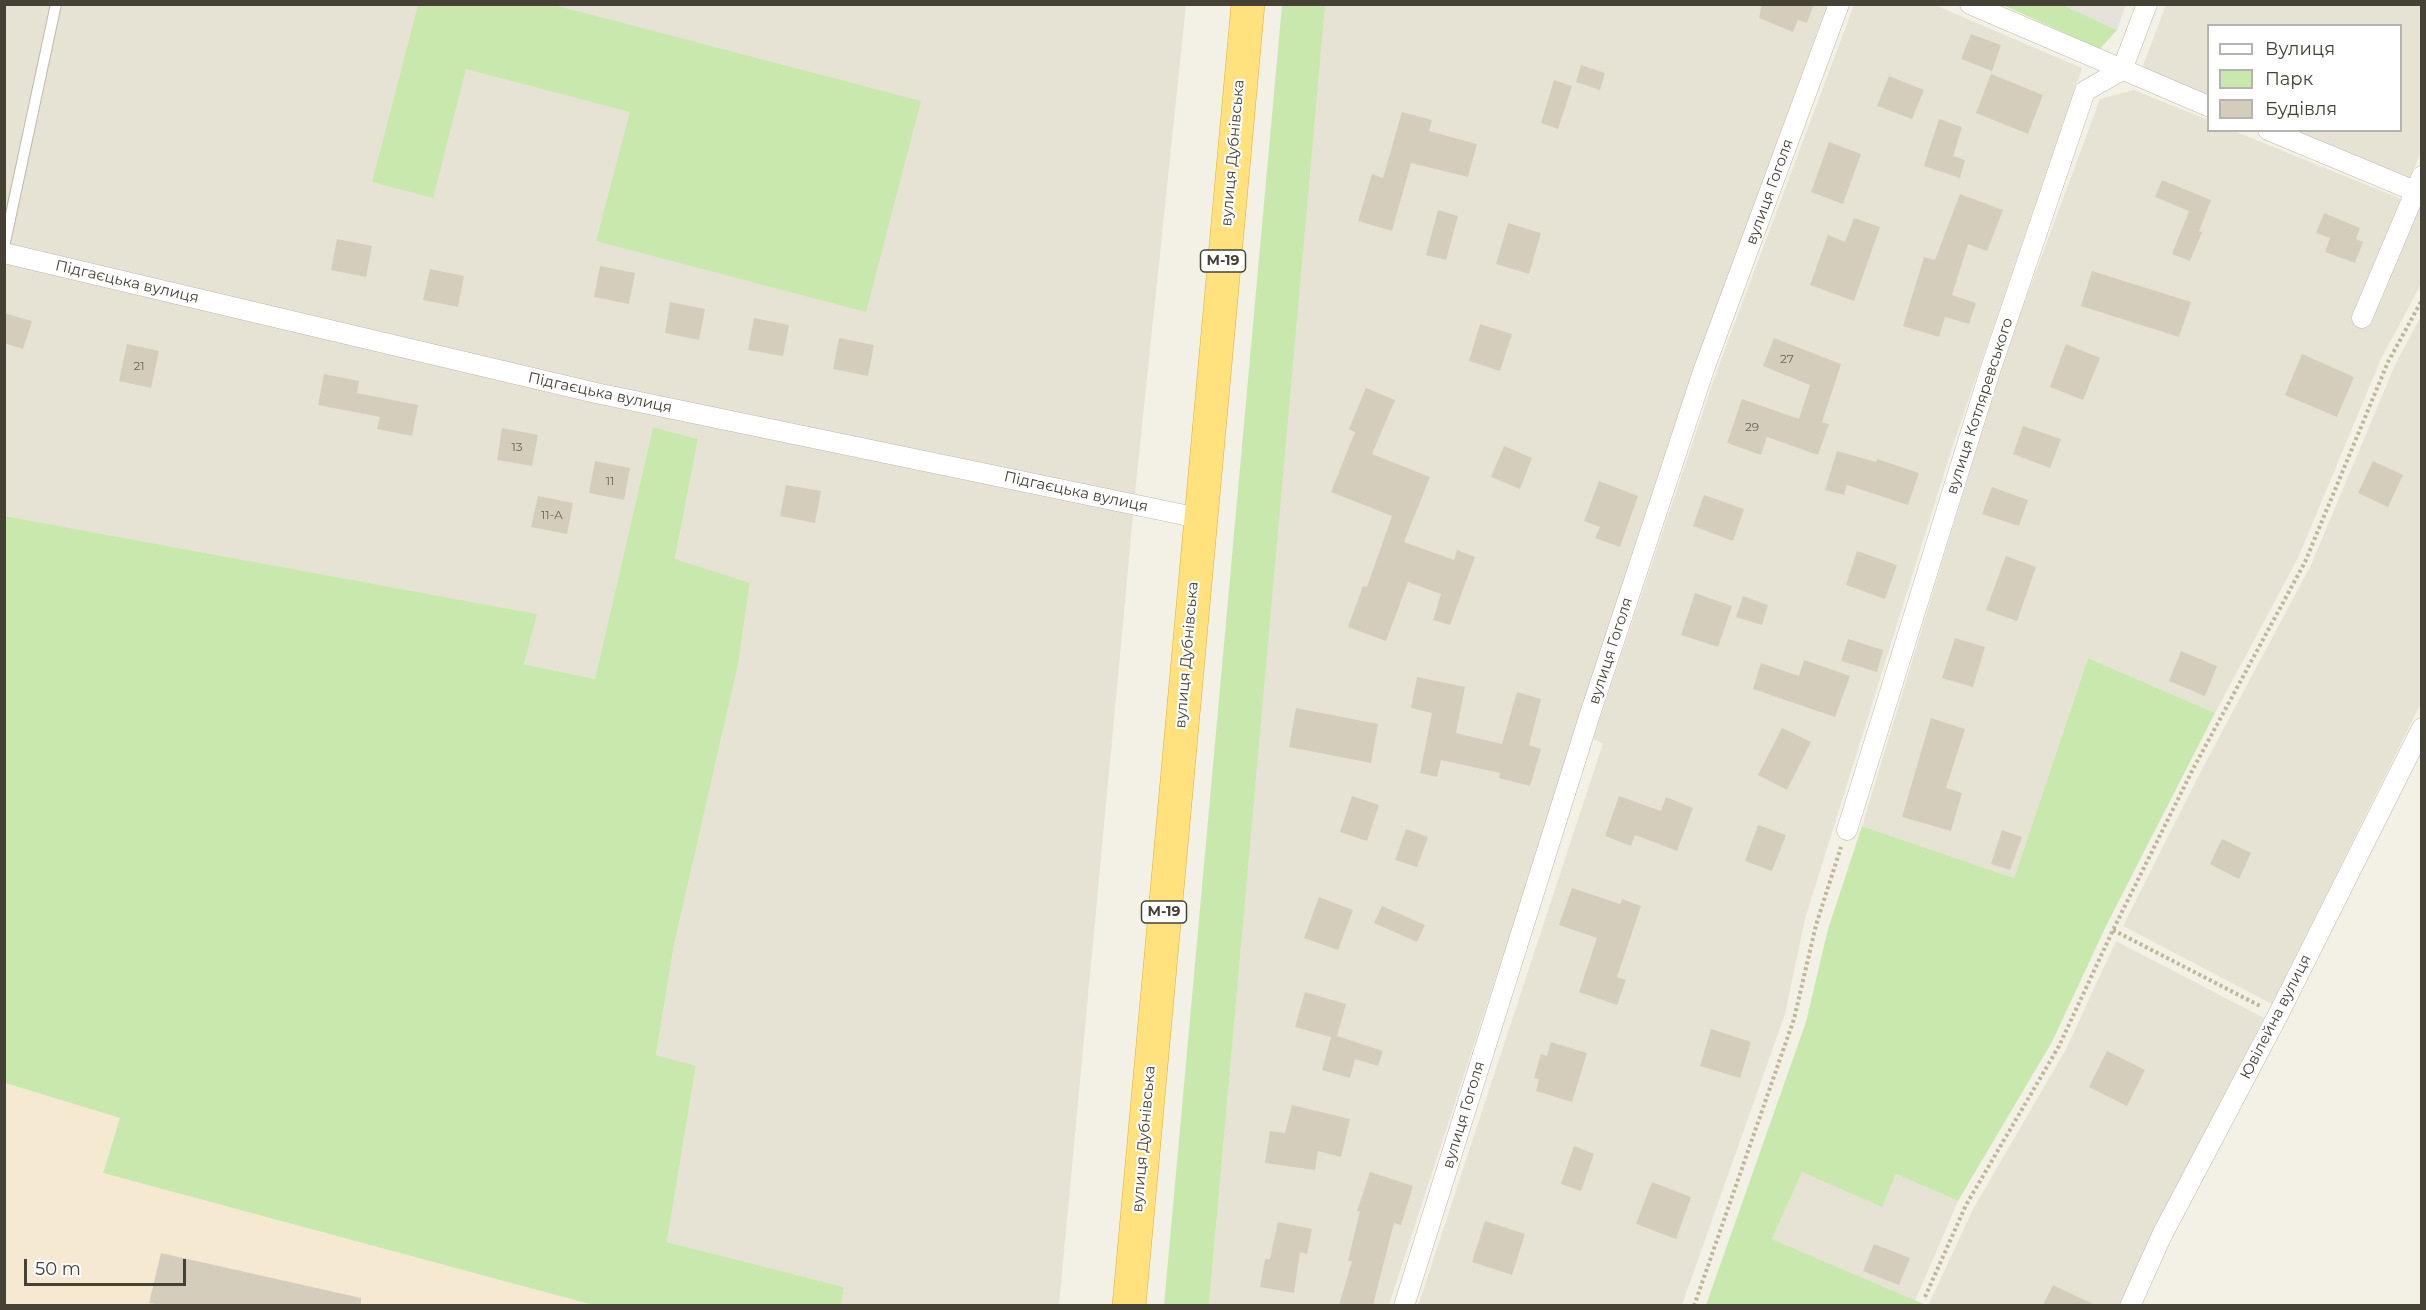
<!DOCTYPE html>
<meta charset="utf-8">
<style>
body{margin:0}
#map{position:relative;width:2426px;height:1310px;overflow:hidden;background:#f3f1e6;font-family:Montserrat,sans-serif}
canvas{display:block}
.frame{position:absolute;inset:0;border:6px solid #464135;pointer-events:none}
.legend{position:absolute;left:2207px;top:24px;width:195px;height:108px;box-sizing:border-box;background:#fff;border:2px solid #b5b3ae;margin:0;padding:8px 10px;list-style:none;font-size:18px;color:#464135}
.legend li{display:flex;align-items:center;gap:12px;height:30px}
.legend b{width:30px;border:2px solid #b5b3ae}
.scale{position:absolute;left:24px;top:1259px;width:162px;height:27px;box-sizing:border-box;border:3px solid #464135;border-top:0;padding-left:8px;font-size:18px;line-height:21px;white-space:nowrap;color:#464135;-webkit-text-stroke:4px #fff;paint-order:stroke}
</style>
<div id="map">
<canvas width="2426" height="1310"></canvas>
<div class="frame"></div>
<ul class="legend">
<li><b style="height:8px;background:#fff"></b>Вулиця</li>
<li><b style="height:16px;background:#c9e8ae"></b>Парк</li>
<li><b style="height:16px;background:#d5cdbc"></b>Будівля</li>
</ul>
<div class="scale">50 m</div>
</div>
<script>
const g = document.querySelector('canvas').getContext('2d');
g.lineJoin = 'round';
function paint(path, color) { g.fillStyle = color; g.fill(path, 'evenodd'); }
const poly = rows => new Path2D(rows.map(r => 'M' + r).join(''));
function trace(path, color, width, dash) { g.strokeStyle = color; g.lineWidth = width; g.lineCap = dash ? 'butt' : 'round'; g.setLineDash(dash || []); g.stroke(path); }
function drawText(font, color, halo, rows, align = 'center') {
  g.font = font + ' Montserrat,sans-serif'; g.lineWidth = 4.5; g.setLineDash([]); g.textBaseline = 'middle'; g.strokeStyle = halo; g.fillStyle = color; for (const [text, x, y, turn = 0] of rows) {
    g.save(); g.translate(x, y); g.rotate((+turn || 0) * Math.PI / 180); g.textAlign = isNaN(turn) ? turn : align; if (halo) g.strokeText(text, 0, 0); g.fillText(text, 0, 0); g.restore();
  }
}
paint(poly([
 [4,5,1186,5,1137,474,1059,1305,841,1305,844,1287,667,1242,696,1067,656,1055,674,945,738,665,750,584,675,560,698,439,653,427,595,679,524,664,536,614,5,516],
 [1324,5,1827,5,1695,366,1389,1305,1209,1306],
 [1854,5,1935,5,2082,68,1952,448,1805,919,1785,1014,1682,1305,1418,1306,1603,743,1593,739,1716,373],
 [2166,5,2421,5,2421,151,2410,180,2291,131,2400,130,2400,26,2208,26,2208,96,2142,68],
 [2134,90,2208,120,2208,130,2234,131,2421,207,2421,284,2381,359,2298,558,2215,713,2088,658,2014,878,1862,826,1999,375,2025,301,2100,99],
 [2421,316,2421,703,2272,1004,2123,926,2200,773,2311,565,2395,365],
 [2116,941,2264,1018,2153,1232,2120,1305,1928,1306,1973,1209,2066,1049],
 [1802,1171,1882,1206,1896,1174,1958,1201,1915,1301,1772,1239]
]), '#e7e3d4');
paint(poly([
 [4,1083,120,1118,103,1173,593,1305,5,1305]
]), '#f6e9d1');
paint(poly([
 [2063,5,2126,5,2117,30]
]), '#e6e2db');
paint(poly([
 [418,5,554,5,921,101,866,312,596,241,630,112,466,69,433,198,372,182],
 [1282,5,1325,5,1209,1305,1164,1305],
 [2003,5,2063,5,2117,30,2100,49],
 [653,427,698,439,675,559,750,583,738,665,674,945,656,1055,696,1066,667,1242,844,1287,841,1305,593,1305,103,1173,120,1118,5,1083,5,516,537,614,524,664,595,679],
 [2088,658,2215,713,2106,926,2052,1042,1958,1201,1896,1174,1882,1207,1802,1172,1772,1239,1926,1305,1706,1305,1806,1022,1828,929,1862,826,2014,878]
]), '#c9e8ae');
paint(poly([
 [1762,4,1814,4,1807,23,1798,20,1793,32,1759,18],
 [1971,34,2001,45,1992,71,1961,59],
 [1581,65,1605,73,1600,90,1576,82],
 [1991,74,2043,95,2028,134,1976,113],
 [1889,76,1924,90,1912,119,1877,106],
 [1554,80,1572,86,1558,129,1541,123],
 [1402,112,1432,120,1429,131,1477,144,1468,177,1411,163,1392,231,1358,221,1372,174,1383,178],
 [1939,119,1962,127,1953,156,1965,160,1960,178,1924,166],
 [1829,142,1861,154,1843,204,1811,192],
 [2162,180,2211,200,2199,231,2202,232,2190,261,2172,254,2189,211,2155,197],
 [1960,194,2003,210,1987,251,1968,244,1952,295,1976,303,1969,324,1945,317,1939,337,1903,326,1924,257,1935,260],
 [1438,210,1458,216,1446,260,1426,255],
 [2324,213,2360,228,2356,239,2363,242,2355,263,2325,252,2330,238,2316,233],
 [1854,218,1880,227,1854,301,1810,285,1828,235,1845,242],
 [1508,223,1541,233,1529,274,1496,264],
 [337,239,372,246,366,277,331,270],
 [600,266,635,273,629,304,594,297],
 [430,269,464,276,458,307,423,300],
 [2092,271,2191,302,2179,337,2081,306],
 [670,302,705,309,699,340,665,333],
 [4,313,32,321,23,349,4,343],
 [754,318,789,325,783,356,748,350],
 [1480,324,1512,334,1500,371,1469,361],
 [839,338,874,345,868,376,833,369],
 [1774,338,1841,364,1822,422,1829,424,1818,455,1767,437,1761,455,1727,443,1742,399,1799,419,1810,385,1763,366],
 [127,344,159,351,151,388,119,381],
 [2066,344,2100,358,2083,400,2050,387],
 [2302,354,2354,377,2337,417,2285,395],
 [324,374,359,381,357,393,418,405,412,436,377,429,380,417,318,405],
 [1366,388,1395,400,1372,454,1430,477,1404,542,1454,560,1457,550,1475,557,1450,625,1433,620,1441,594,1408,582,1386,641,1348,627,1363,586,1367,587,1392,516,1331,492,1355,432,1349,429],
 [2023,426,2061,439,2050,468,2013,454],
 [502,428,538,435,532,466,497,460],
 [1504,446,1532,458,1520,489,1491,477],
 [1837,451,1876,462,1877,459,1919,473,1908,505,1847,485,1844,495,1825,490],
 [595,461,630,468,624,500,589,493],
 [2373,461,2403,475,2388,507,2358,493],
 [1599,481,1638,496,1620,547,1595,538,1600,527,1584,521],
 [786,485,821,491,815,523,780,516],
 [1992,487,2028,500,2019,526,1982,514],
 [1704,495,1744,509,1733,541,1693,526],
 [538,496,573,503,567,534,531,527],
 [1857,551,1897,565,1885,599,1846,585],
 [2006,556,2036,567,2017,621,1986,610],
 [1695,593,1732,606,1718,647,1681,635],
 [1743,596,1768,605,1762,625,1736,617],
 [1955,638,1985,647,1973,687,1942,678],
 [1848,639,1883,650,1877,672,1841,661],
 [2181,651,2217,666,2205,696,2169,681],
 [1804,660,1850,676,1835,717,1753,689,1761,663,1799,676],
 [1417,677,1465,687,1456,733,1502,744,1517,692,1541,699,1529,745,1541,749,1530,786,1499,778,1500,773,1441,760,1437,777,1420,773,1432,713,1411,708],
 [1296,708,1378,724,1371,763,1289,747],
 [1931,718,1965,729,1946,788,1962,793,1951,831,1902,817],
 [1782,728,1811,742,1787,790,1758,775],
 [1352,796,1379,805,1367,841,1340,832],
 [1619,796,1661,811,1666,797,1693,808,1677,851,1635,835,1631,846,1605,836],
 [1758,825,1786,835,1772,871,1745,861],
 [1406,829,1428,837,1417,867,1395,860],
 [2002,830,2022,837,2010,870,1991,864],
 [2222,839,2251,853,2239,879,2210,864],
 [1572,888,1620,904,1622,899,1641,906,1617,977,1626,980,1617,1005,1579,992,1597,938,1559,925],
 [1319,897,1353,910,1338,950,1304,938],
 [1382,906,1425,925,1417,942,1374,923],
 [1305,992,1346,1004,1337,1036,1383,1051,1378,1066,1355,1059,1350,1078,1322,1070,1331,1037,1295,1027],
 [1711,1029,1751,1042,1740,1078,1700,1066],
 [1551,1042,1587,1053,1572,1102,1536,1091,1539,1079,1534,1078,1541,1054,1547,1056],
 [2107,1051,2145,1070,2127,1106,2089,1087],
 [1292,1105,1350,1119,1341,1157,1318,1151,1315,1170,1265,1163,1270,1131,1285,1133],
 [1574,1146,1594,1154,1581,1191,1561,1184],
 [1370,1172,1413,1186,1401,1225,1394,1223,1373,1305,1339,1305,1352,1261,1348,1261,1360,1211,1357,1211],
 [1652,1182,1691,1197,1676,1239,1636,1224],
 [1485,1221,1525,1234,1512,1275,1472,1262],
 [1278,1222,1312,1229,1307,1254,1300,1252,1294,1293,1260,1287,1265,1259,1270,1259],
 [1874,1244,1910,1258,1899,1285,1863,1271],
 [161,1253,361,1298,361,1305,161,1305,149,1303],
 [2053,1285,2095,1305,2043,1305]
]), '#d5cdbc');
const service = poly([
 [4,247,56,4]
]);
const minor = poly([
 [1970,4,2208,106],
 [2268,130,2422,194],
 [4,253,596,393,1199,518],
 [2362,318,2422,176],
 [1847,830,1991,368,2085,91,2122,70,2147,4],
 [1404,1306,1590,714,1704,369,1839,4],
 [2130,1306,2162,1235,2278,1015,2422,728]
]);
const trunk = poly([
 [1129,1306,1248,4]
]);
trace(service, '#bfb9a9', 12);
trace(minor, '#bfb9a9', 21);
trace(trunk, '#dfaf34', 34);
trace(poly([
 [2113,930,2262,1007],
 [1925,1297,1966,1205,2059,1046,2113,930,2193,769,2305,562,2388,362,2422,300],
 [1694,1306,1794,1019,1816,925,1841,847]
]), '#c1b69a', 4, [3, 3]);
trace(service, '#fff', 10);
trace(minor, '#fff', 20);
trace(trunk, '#ffe17d', 33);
drawText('12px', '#6a6457', null, [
 ["27",1787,359],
 ["21",139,366],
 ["29",1752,427],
 ["13",517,447],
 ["11",610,481],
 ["11-А",552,515]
]);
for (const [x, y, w] of [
 [1223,261,45],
 [1164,912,45]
]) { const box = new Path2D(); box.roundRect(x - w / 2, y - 11, w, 22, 4.5); g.fillStyle = '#fff'; g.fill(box); trace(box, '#464135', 1.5); }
drawText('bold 14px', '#464135', null, [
 ["М-19",1223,261],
 ["М-19",1164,912]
]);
drawText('15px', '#464135', '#fff', [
 ["вулиця Дубнівська",1233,153,-85],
 ["вулиця Гоголя",1770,192,-70],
 ["Підгаєцька вулиця",127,282,13],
 ["Підгаєцька вулиця",600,393,12],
 ["вулиця Котляревського",1980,406,-72],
 ["Підгаєцька вулиця",1076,492,12],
 ["вулиця Гоголя",1611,651,-72],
 ["вулиця Дубнівська",1187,655,-85],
 ["Ювілейна вулиця",2276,1017,-63],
 ["вулиця Гоголя",1464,1115,-73],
 ["вулиця Дубнівська",1144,1139,-85]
]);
</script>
